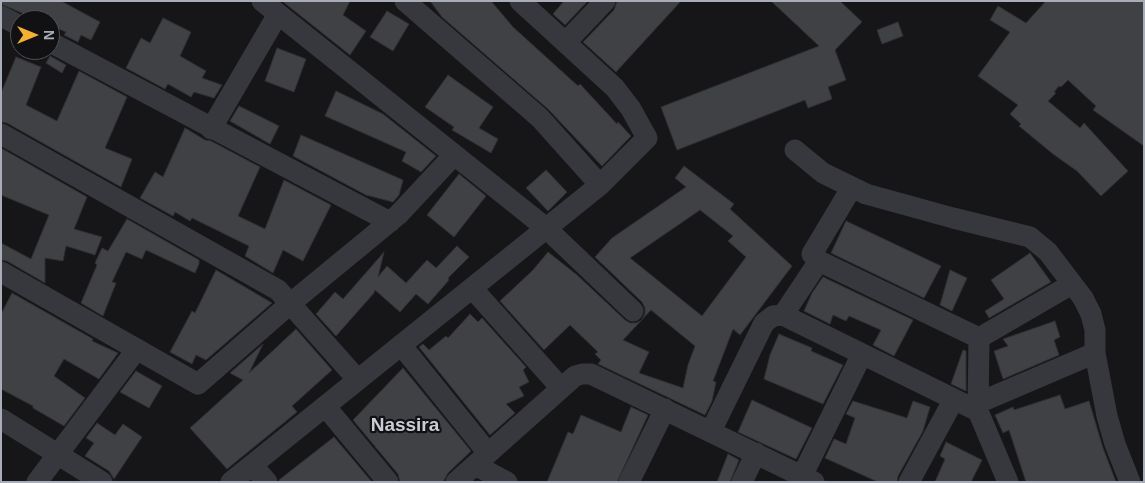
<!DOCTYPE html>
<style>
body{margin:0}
#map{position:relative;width:1145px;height:483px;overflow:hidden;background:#161618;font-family:Arial,sans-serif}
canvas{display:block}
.frame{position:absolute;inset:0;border:2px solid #a8adb8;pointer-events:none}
.north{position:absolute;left:10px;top:10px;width:50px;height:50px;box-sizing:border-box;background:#111113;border:1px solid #4d4f55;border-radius:50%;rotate:90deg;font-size:14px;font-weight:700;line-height:20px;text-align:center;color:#a8adb8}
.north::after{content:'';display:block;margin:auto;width:18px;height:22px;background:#f2b134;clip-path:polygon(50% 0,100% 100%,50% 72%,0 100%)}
</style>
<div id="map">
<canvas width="1145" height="483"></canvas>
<div class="frame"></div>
<div class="north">N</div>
</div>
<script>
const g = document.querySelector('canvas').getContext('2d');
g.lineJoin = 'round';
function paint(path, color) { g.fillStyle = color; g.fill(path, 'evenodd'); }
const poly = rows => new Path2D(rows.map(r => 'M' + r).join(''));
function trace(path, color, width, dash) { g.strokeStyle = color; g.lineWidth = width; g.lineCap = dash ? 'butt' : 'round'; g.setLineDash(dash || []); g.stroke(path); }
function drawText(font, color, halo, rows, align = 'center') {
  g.font = font + ' Arial,sans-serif'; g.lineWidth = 4.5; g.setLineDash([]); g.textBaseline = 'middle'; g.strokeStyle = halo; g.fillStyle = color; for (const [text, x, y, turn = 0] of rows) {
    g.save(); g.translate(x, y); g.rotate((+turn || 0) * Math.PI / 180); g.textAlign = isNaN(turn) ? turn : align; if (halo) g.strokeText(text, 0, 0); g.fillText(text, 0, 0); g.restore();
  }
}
const building = poly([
 [1,1,61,1,100,22,91,40,81,35,78,42,64,35,66,32,50,25,50,20,38,20,1,4,1,1],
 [282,1,350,1,343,15,366,31,350,55,282,1],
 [430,1,491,1,513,27,578,86,580,84,617,124,618,122,631,136,602,166,548,109,442,17,430,1],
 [564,1,588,1,565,25,553,14,564,1],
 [617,1,681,1,616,72,583,42,614,10,617,1],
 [771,1,840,1,862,22,835,50,846,80,828,87,832,99,808,108,805,100,677,150,661,107,819,46,771,1],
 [1046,1,1144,1,1144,146,1093,110,1096,106,1068,80,1061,87,1059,86,1054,92,1056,93,1048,101,1080,128,1084,123,1128,171,1101,196,1077,171,1053,154,1019,126,1021,124,1010,114,1018,105,978,76,1010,32,990,20,998,6,1026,23,1046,1],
 [387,11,409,24,393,51,370,37,387,11],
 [163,18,191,32,180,56,206,71,202,78,222,85,214,98,194,92,191,97,168,84,165,89,126,68,141,38,150,43,163,18],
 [898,22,903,36,882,44,877,30,898,22],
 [277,48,306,59,294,92,265,81,277,48],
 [50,56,66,65,62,73,46,63,50,56],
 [16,57,41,67,26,105,57,121,79,71,127,97,105,148,132,159,121,187,7,123,1,122,1,93,16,57],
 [448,75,493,107,479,128,498,139,491,153,452,130,454,127,425,107,448,75],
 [336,91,383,114,436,156,421,172,402,161,406,152,325,116,336,91],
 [239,106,279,126,270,144,230,121,239,106],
 [185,128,205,140,211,141,260,167,238,216,265,229,284,180,331,205,303,261,283,250,273,273,245,256,249,246,192,218,190,221,175,212,173,216,140,198,155,172,163,177,185,128],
 [301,135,403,180,399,195,393,202,366,195,293,156,301,135],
 [1,148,87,197,74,229,102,237,95,255,66,246,63,261,45,258,45,283,7,261,1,260,1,243,31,259,49,215,1,195,1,148],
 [684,166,734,204,730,209,792,266,740,335,733,329,713,381,716,382,712,401,705,415,598,364,601,360,595,354,598,352,570,325,544,350,500,301,533,270,548,252,577,275,625,320,630,323,636,323,642,320,645,313,645,308,642,302,595,257,612,238,686,187,675,178,684,166],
 [700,210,733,236,728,241,746,257,702,316,630,258,700,210],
 [651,310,695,346,688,365,683,388,639,373,649,352,623,340,651,310],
 [546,170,567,192,548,211,526,188,546,170],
 [459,174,486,196,454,237,427,215,459,174],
 [127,219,199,260,199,264,195,273,146,250,142,259,126,252,112,282,116,283,103,316,81,303,97,265,95,263,102,248,108,251,127,219],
 [846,221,941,266,924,298,831,253,846,221],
 [457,246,469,257,448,278,449,280,428,304,416,294,400,312,375,290,374,293,336,336,316,314,335,292,343,299,384,252,378,277,387,266,406,283,427,260,436,268,457,246],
 [1030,253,1051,282,989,318,985,311,1004,299,991,280,1030,253],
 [216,270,272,303,206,360,196,355,192,364,170,352,192,311,195,313,216,270],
 [950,270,967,278,952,311,940,305,950,270],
 [823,277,913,320,894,356,873,345,881,330,849,316,846,321,833,315,830,324,804,311,812,293,823,277],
 [12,293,93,339,92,341,118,353,99,379,64,359,54,376,85,398,64,426,33,408,33,406,1,389,1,314,12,293],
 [470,314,478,322,482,318,526,367,523,370,529,382,519,387,524,396,506,404,515,413,490,435,419,347,423,344,429,350,446,336,448,338,470,314],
 [1055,321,1060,337,1054,340,1059,355,1003,379,994,351,1008,346,1003,339,1055,321],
 [296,329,332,370,292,406,297,412,227,469,190,428,243,380,230,373,263,344,249,373,296,329],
 [779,334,812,348,811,351,843,365,823,404,764,379,770,355,779,334],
 [963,350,966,351,966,391,951,384,963,350],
 [403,368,471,451,448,473,443,482,400,482,398,474,353,420,403,368],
 [136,371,162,386,149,408,120,392,136,371],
 [1060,395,1065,409,1089,401,1103,448,1116,482,1026,482,1009,430,1003,433,995,415,1013,407,1014,410,1060,395],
 [752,400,812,428,796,459,738,432,752,400],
 [853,401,907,418,913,401,930,407,923,431,898,476,897,482,878,482,825,458,834,439,846,444,855,418,846,414,853,401],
 [631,407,648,415,617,482,547,482,568,432,573,434,581,415,621,432,631,407],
 [97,423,115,435,123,424,142,437,114,479,109,471,85,456,94,443,86,438,97,423],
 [334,437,372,482,279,482,279,480,334,437],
 [946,442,982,460,971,482,935,482,945,459,940,456,946,442],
 [728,454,739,460,730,482,717,482,728,454]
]);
paint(building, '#404145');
trace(building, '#303034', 1);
trace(poly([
 [262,1,546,228,633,311],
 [405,1,540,118,600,185],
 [1,16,20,26],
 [50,42,390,222],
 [566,42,605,1],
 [211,129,278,14],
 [1,134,278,290,358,380],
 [795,150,823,173,866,194,953,218,1030,237,1048,252,1083,298,1091,314,1095,330,1095,353,1107,416,1115,444,1130,482],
 [852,187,812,254,819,261,979,338,1072,284],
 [1,272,198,384,291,303,398,215,454,155],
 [472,288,561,388],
 [783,315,819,261],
 [401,345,488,453],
 [978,403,1095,353],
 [325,406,388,482],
 [978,411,979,338],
 [1,419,102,482],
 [711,431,764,323,773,316,783,315,978,411,1008,482],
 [252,465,267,482],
 [475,465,507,482],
 [802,476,862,354],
 [37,482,137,349],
 [231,482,600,185,647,138,631,109,615,88,520,1],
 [456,482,575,376,582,374,591,374,814,482],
 [629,482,665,409],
 [742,482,756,453],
 [909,482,954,399]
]), '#37383d', 21);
drawText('bold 19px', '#c9ccd4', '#111113', [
 ["Nassira",405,426]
]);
</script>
